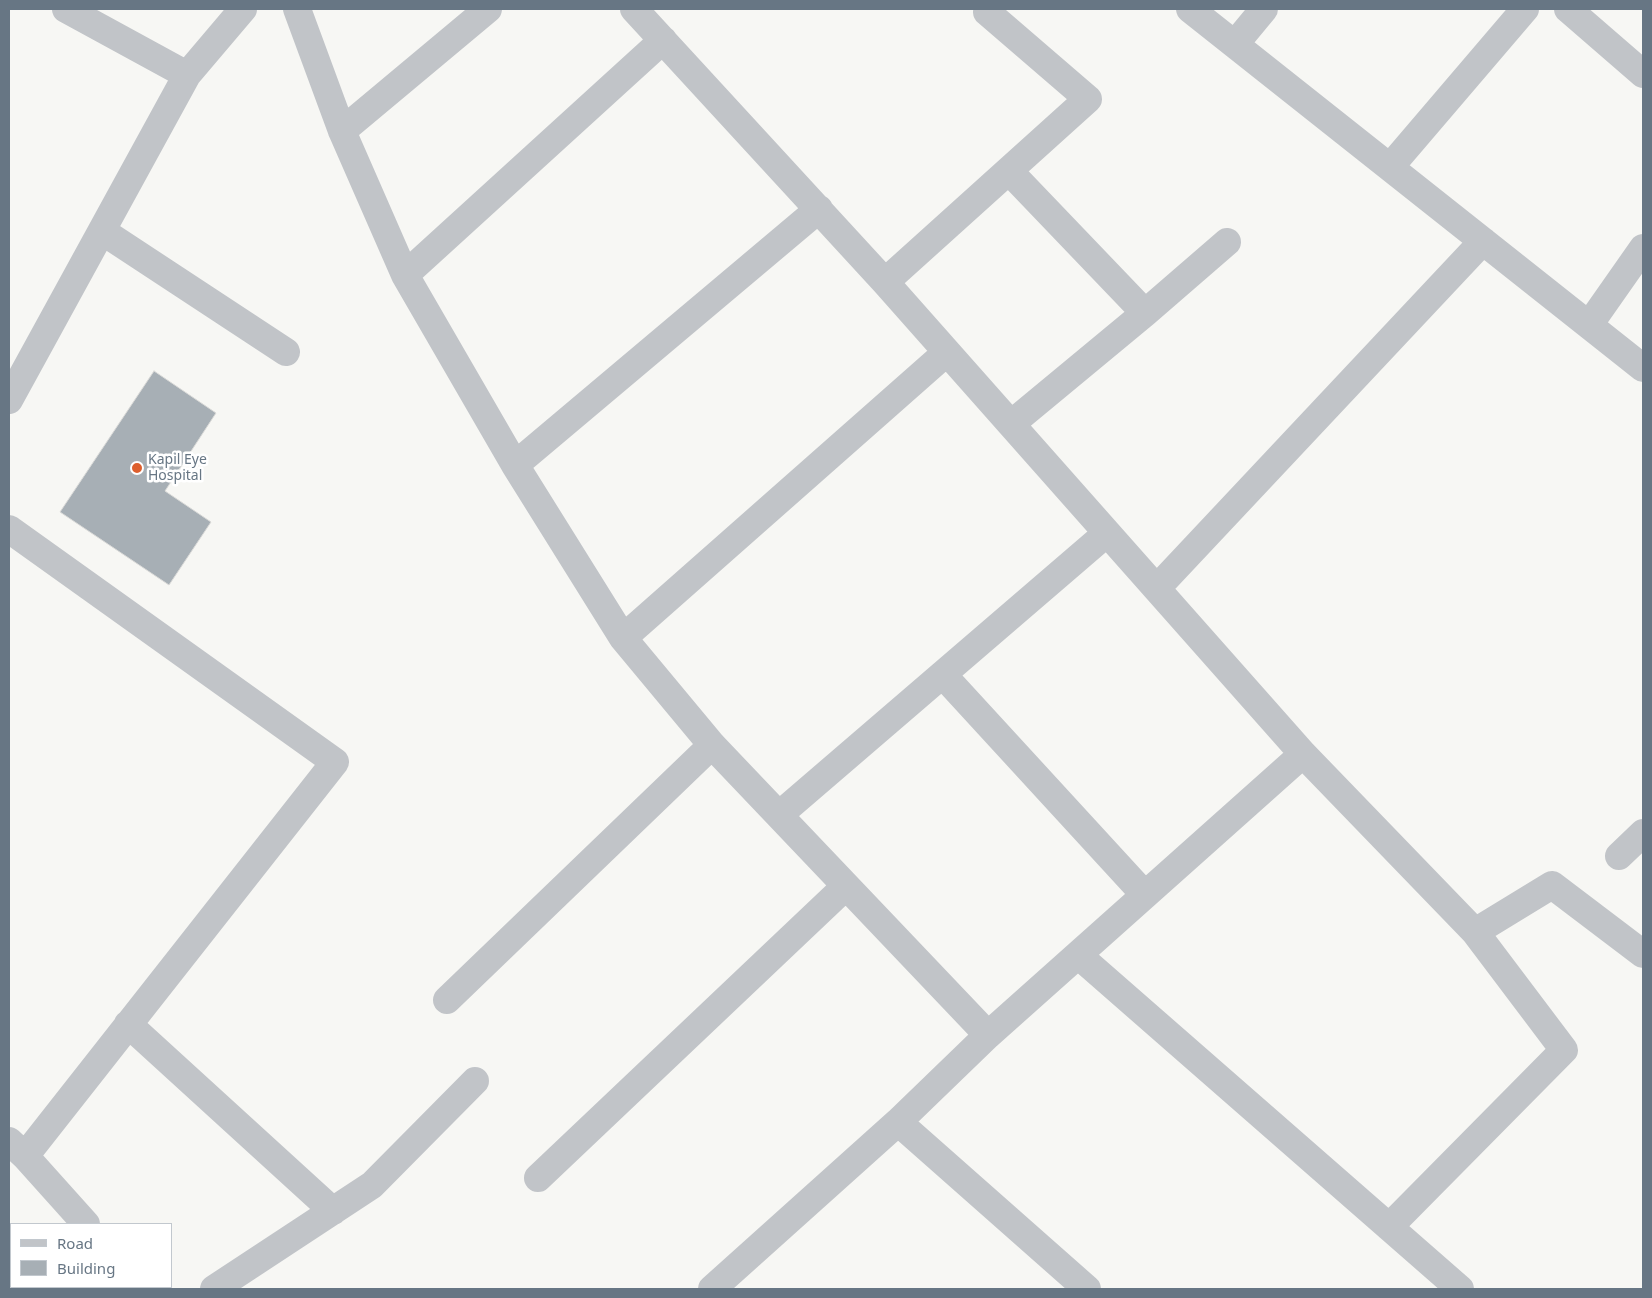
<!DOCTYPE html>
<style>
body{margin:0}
#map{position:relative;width:1652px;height:1298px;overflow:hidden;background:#f7f7f4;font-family:"Noto Sans",sans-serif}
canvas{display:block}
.frame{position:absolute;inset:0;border:10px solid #677684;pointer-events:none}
.legend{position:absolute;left:10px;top:1223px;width:162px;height:65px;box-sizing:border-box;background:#fff;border:1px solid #c2c8ce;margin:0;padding:6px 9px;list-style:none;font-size:15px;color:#677684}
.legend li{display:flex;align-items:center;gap:10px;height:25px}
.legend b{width:25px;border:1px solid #c2c8ce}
</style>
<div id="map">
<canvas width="1652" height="1298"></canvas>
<div class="frame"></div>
<ul class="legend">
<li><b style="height:6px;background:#c1c4c8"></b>Road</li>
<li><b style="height:14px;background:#a7afb5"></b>Building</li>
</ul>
</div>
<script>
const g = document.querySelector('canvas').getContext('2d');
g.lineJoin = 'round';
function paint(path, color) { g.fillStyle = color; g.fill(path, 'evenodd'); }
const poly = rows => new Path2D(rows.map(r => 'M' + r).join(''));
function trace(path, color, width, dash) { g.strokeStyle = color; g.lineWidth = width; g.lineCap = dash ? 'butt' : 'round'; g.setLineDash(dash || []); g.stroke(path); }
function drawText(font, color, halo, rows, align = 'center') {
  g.font = font + ' "Noto Sans",sans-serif'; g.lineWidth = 5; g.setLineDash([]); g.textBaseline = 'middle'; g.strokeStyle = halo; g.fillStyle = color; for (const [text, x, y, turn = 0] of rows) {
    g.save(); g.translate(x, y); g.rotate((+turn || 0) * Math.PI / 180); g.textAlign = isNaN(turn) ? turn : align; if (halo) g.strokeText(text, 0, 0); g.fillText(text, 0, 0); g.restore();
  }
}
const building = poly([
 [154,371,216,413,165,491,211,522,169,585,60,512,154,371]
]);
paint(building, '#a7afb5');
trace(building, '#d9d9d7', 1);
trace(poly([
 [66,9,187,75],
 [297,9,342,131,405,275,515,465,623,638,712,745,988,1035],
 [634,9,885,282,1303,754,1475,932,1564,1050,1389,1227],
 [1190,9,1643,368],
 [1568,9,1643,74],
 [1235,44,1264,9],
 [342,131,488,9],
 [1390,167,1525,9],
 [1009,171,1145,313],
 [102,231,286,352],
 [405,275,663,40],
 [885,282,1088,99,987,12,990,9],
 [1589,325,1643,248],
 [9,400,187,75,243,9],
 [1011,424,1145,313,1227,242],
 [515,465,819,209],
 [9,529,335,762,25,1156],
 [1157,588,1483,241],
 [623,638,947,352],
 [943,675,1145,895],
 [779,815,1107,533],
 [1619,856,1643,833],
 [1475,932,1552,885,1643,954],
 [1078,955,1460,1289],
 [447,1000,712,745],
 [128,1024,333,1211],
 [898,1122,1087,1289],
 [9,1141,25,1156,86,1224],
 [538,1178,846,886],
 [141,1287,143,1289],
 [214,1289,372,1185,475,1081],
 [712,1289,898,1122,988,1035,1303,754]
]), '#c1c4c8', 28);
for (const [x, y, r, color] of [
 [137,468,6,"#dd5f2e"]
]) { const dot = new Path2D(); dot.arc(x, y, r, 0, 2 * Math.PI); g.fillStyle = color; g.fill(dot); trace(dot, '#fff', 2); }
drawText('14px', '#677684', '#fff', [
 ["Kapil Eye",148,460],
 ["Hospital",148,476]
], 'left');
</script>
